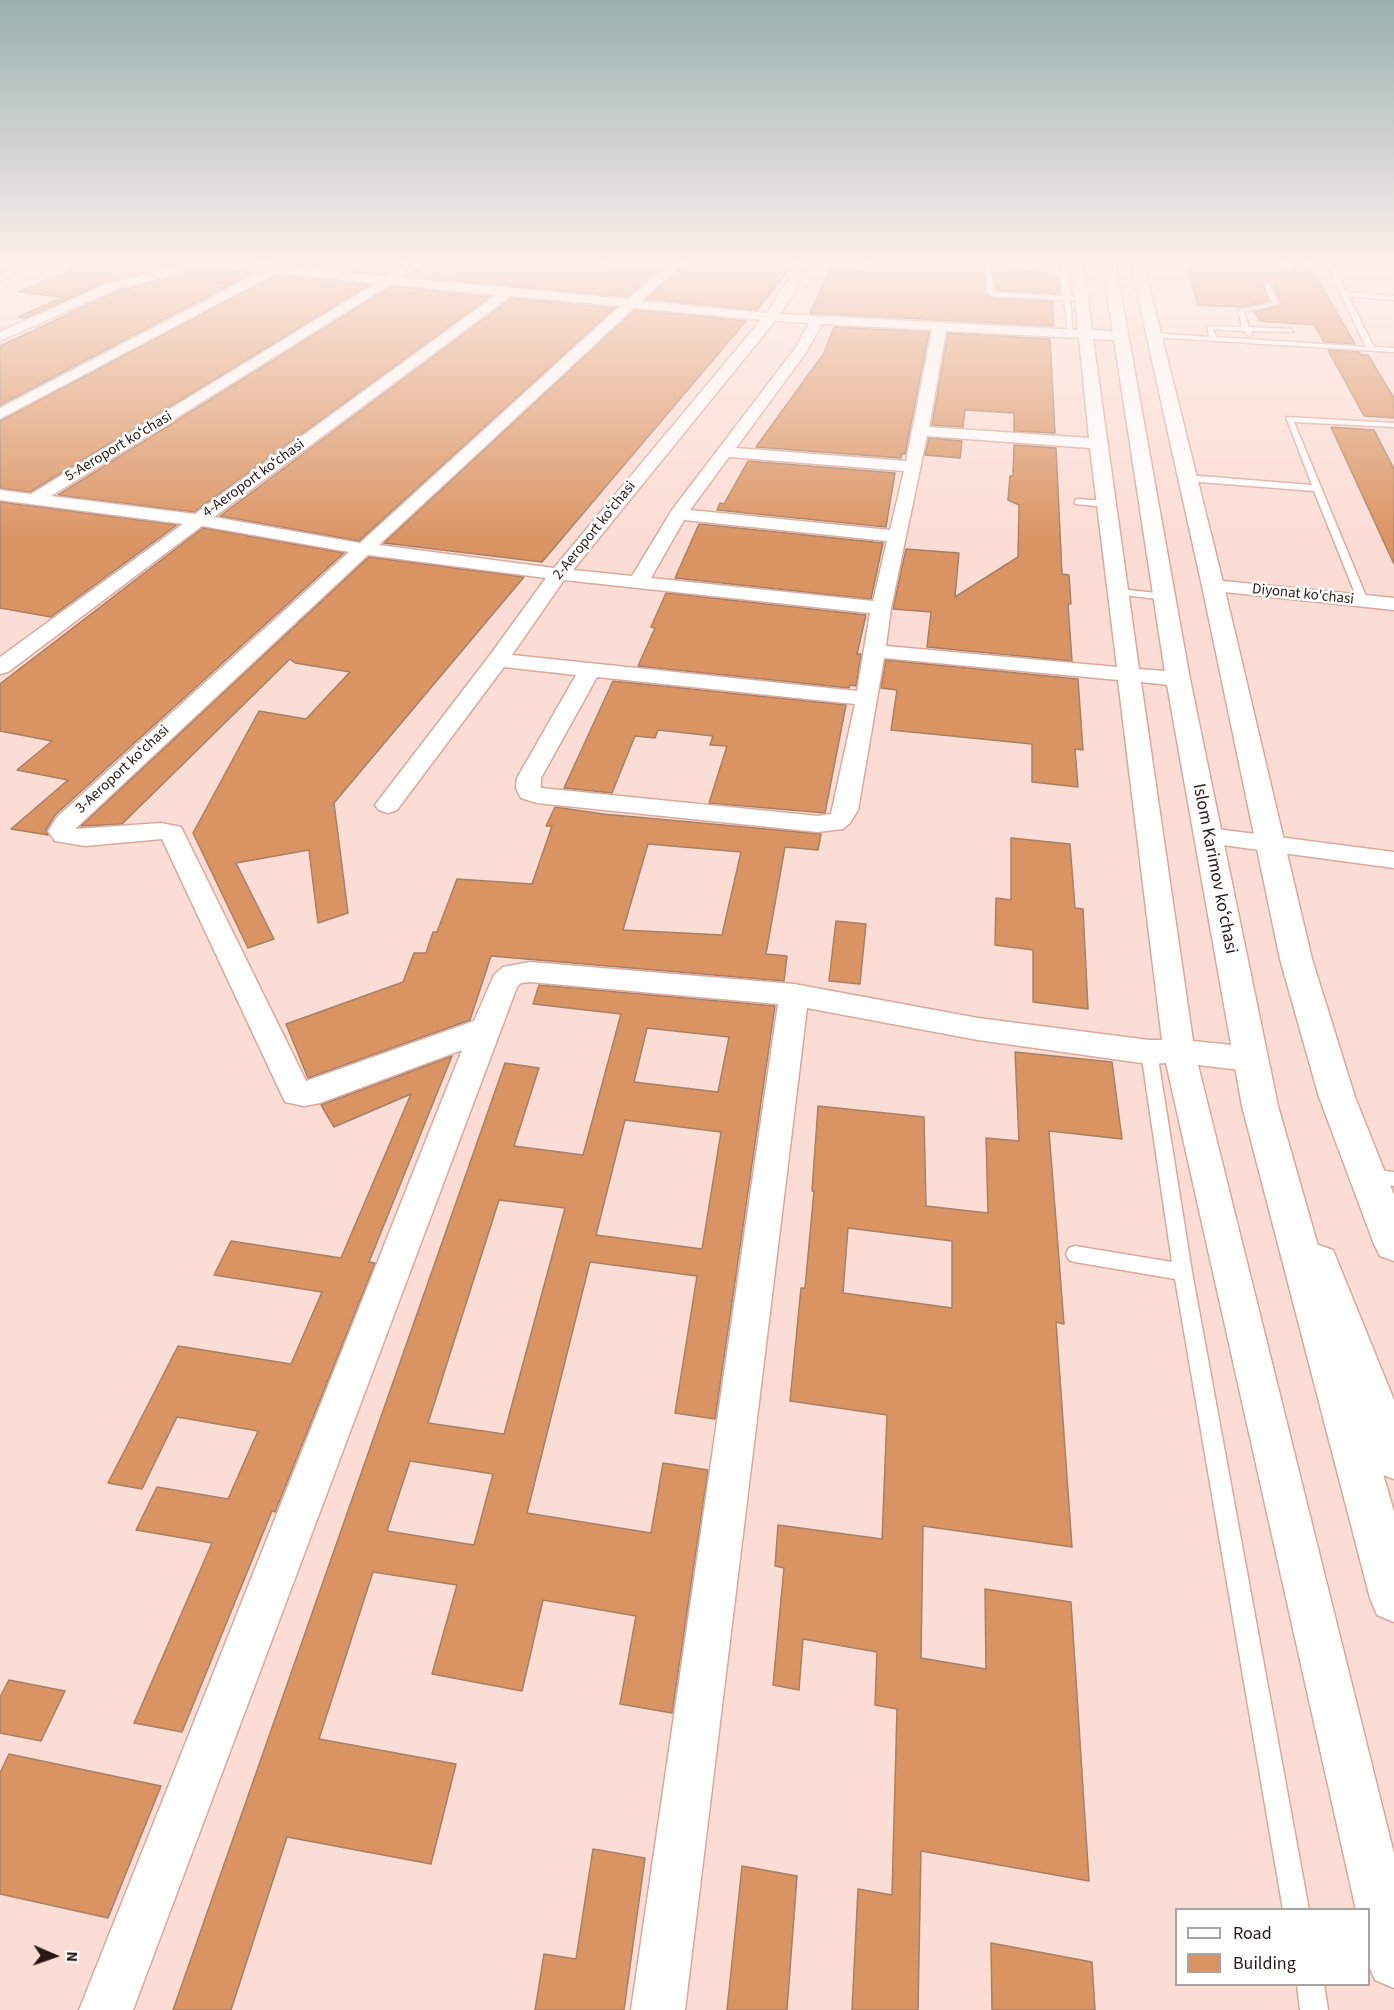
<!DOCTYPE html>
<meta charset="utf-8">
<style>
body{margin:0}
#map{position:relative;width:1394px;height:2010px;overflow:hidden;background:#fcddd5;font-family:"Source Sans 3",sans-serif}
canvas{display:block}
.legend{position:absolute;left:1175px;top:1908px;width:195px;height:78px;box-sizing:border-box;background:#fff;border:2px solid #aaa3a1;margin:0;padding:8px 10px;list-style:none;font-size:18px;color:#2a1814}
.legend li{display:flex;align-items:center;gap:12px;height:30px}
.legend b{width:30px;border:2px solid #aaa3a1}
.north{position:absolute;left:24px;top:1926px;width:60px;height:60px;-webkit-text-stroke:4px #fff;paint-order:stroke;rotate:92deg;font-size:16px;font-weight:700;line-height:24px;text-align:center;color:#2a1814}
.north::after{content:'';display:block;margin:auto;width:21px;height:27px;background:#2a1814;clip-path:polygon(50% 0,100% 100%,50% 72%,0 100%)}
</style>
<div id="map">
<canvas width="1394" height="2010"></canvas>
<ul class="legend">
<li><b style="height:8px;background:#fff"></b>Road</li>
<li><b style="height:16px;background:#da9362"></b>Building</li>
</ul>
<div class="north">N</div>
</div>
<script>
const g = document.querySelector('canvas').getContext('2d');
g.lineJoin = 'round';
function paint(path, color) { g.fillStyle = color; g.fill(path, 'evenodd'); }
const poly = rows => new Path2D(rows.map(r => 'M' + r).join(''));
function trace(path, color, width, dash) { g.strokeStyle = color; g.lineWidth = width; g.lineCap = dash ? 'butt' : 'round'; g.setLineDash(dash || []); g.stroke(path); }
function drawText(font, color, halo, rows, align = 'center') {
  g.font = font + ' "Source Sans 3",sans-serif'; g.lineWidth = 5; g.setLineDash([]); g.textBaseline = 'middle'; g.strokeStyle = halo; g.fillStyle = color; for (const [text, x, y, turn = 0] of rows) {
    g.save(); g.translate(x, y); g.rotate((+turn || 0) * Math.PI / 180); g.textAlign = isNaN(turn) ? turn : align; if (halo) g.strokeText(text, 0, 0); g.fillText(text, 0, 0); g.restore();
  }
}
const building = poly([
 [67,261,187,261,105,282,26,318,18,317,63,297,18,292,67,272,67,261],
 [252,261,406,261,385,275,252,261],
 [428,261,601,261,609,267,657,272,627,297,407,276,428,261],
 [688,261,796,261,757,310,646,299,688,261],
 [866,261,994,261,1023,272,1034,270,1053,274,1059,278,1059,294,995,290,993,267,987,263,983,267,986,295,993,298,1053,302,1053,326,810,313,830,269,864,271,866,261],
 [1204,261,1283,261,1289,274,1295,273,1293,261,1307,261,1355,344,1324,342,1314,325,1260,321,1255,312,1281,305,1273,284,1269,281,1263,284,1269,301,1241,307,1198,305,1187,269,1204,261],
 [205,268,252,273,0,405,0,346,115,292,205,268],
 [276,275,369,285,30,492,0,488,0,421,276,275],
 [392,286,490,297,194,512,58,495,392,286],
 [512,298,615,308,359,541,220,516,512,298],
 [635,310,746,321,542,562,384,543,635,310],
 [834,327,929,332,905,454,902,454,901,458,756,447,824,353,834,327],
 [948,333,1050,339,1055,433,1014,431,1014,413,965,410,963,427,932,425,948,333],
 [1328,350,1359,352,1361,355,1368,355,1394,398,1394,418,1364,416,1328,350],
 [1331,427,1374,430,1394,469,1394,564,1331,427],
 [929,438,962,441,960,458,925,455,929,438],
 [1014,445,1056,448,1062,574,1069,575,1071,604,1068,604,1072,661,927,647,931,612,893,609,906,549,959,553,955,597,1018,557,1019,505,1008,500,1010,476,1013,476,1014,445],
 [748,461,895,473,886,527,717,510,720,503,724,504,748,461],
 [0,502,177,525,51,617,0,608,0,502],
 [699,524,883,543,871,599,675,578,699,524],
 [203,528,344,553,55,815,46,830,48,835,11,829,68,780,17,770,52,741,0,731,0,684,203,528],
 [369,557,524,577,334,803,348,913,318,923,309,850,236,863,274,939,248,948,193,833,259,711,306,719,350,672,295,663,290,659,122,824,81,826,369,557],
 [666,593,866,615,857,654,861,654,856,686,850,685,849,688,638,666,655,628,651,627,666,593],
 [886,660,1078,679,1083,750,1075,749,1078,787,1032,782,1032,744,891,730,897,690,881,688,886,660],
 [613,681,846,705,825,813,709,803,727,746,710,745,713,736,658,730,655,738,635,736,612,793,564,788,613,681],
 [555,807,603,814,821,834,818,850,785,847,766,954,787,956,784,981,491,956,470,1020,308,1078,286,1024,403,982,414,953,426,953,433,932,437,932,457,879,532,884,552,826,546,826,555,807],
 [648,844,741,852,722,935,623,930,648,844],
 [1011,838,1070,844,1075,908,1083,909,1088,1009,1033,1002,1033,950,995,945,996,898,1011,900,1011,838],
 [836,921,866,924,860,984,829,981,836,921],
 [539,985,775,1006,715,1419,675,1413,697,1276,590,1262,527,1513,651,1533,663,1463,708,1470,672,1713,620,1704,636,1616,543,1600,522,1691,432,1674,457,1585,373,1572,319,1739,456,1764,431,1864,287,1837,231,2010,173,2010,505,1063,539,1068,514,1146,583,1155,621,1014,533,1004,539,985],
 [647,1028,729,1037,718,1092,634,1082,647,1028],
 [625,1120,721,1132,702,1249,596,1235,625,1120],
 [499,1200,565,1208,504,1434,428,1423,499,1200],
 [410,1461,493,1474,474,1545,387,1531,410,1461],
 [1015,1052,1112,1062,1122,1139,1049,1131,1064,1324,1056,1322,1072,1547,923,1526,921,1658,986,1669,985,1589,1071,1602,1089,1881,921,1851,918,2010,852,2010,858,1889,892,1895,897,1709,875,1705,877,1652,803,1639,799,1690,773,1685,784,1568,775,1566,778,1525,882,1539,887,1415,790,1401,801,1288,805,1288,814,1191,812,1191,818,1106,924,1117,926,1206,988,1213,986,1138,1019,1141,1015,1052],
 [848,1228,952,1241,952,1308,843,1293,848,1228],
 [452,1056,369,1262,375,1263,275,1512,272,1511,182,1732,134,1723,212,1543,136,1530,157,1487,228,1499,258,1431,177,1417,142,1489,108,1483,178,1346,291,1364,322,1292,214,1275,231,1241,341,1258,411,1094,334,1127,321,1105,452,1056],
 [9,1680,65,1691,41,1741,0,1733,0,1697,9,1680],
 [9,1754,161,1786,108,1918,0,1894,0,1773,9,1754],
 [593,1849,645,1858,624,2010,535,2010,544,1954,576,1959,593,1849],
 [742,1866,797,1876,787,2010,727,2010,742,1866],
 [991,1943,1092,1962,1095,2010,992,2010,991,1943]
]);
paint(building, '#da9362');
trace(building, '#a78066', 1.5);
const lane = poly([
 [1042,261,1059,263,1065,261,1070,296,1084,299,1070,300,1073,334,1068,333,1064,300,993,296,987,293,985,267,988,265,991,267,993,292,1063,296,1060,267,1042,261],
 [1285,261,1291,261,1293,272,1289,272,1285,261],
 [1325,261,1331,261,1346,292,1394,296,1394,300,1348,296,1374,347,1394,348,1394,352,1152,337,1149,335,1152,333,1209,337,1207,326,1242,327,1238,310,1272,303,1265,285,1268,283,1271,285,1279,304,1244,312,1249,327,1291,329,1293,332,1251,331,1252,335,1249,337,1244,331,1213,329,1216,337,1366,347,1325,261],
 [1286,417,1394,423,1394,427,1294,422,1368,601,1367,603,1358,601,1314,491,1187,481,1183,478,1187,475,1312,485,1286,417],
 [1078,499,1107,501,1111,504,1107,507,1075,504,1075,500,1078,499],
 [1120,589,1165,594,1170,597,1165,600,1116,594,1116,590,1120,589],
 [1149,1046,1155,1048,1157,1052,1192,1272,1309,1910,1283,1910,1175,1279,1075,1262,1069,1260,1066,1254,1069,1248,1075,1246,1172,1262,1141,1052,1143,1048,1149,1046],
 [1367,1169,1394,1172,1394,1186,1361,1181,1358,1176,1361,1171,1367,1169],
 [1297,1984,1324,1984,1328,2010,1300,2010,1297,1984]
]);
const street = poly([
 [30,261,48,261,0,281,0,273,30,261],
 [197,261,226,261,386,277,411,261,426,261,401,278,628,299,663,270,609,265,603,261,686,261,641,301,767,313,800,261,813,261,803,274,792,296,780,314,1078,330,1071,261,1083,261,1092,330,1120,332,1127,336,1120,340,1093,339,1139,669,1178,672,1186,674,1189,679,1186,684,1178,686,1141,682,1193,1041,1250,1047,1261,1051,1266,1059,1261,1067,1250,1071,1198,1065,1394,1854,1394,1988,1375,1980,1368,1964,1368,1910,1356,1910,1166,1063,1149,1064,978,1040,807,1008,685,2010,631,2010,778,1004,530,982,521,983,517,987,133,2010,79,2010,462,1050,320,1103,304,1106,285,1102,162,839,85,846,55,841,48,831,57,817,349,552,202,526,8,672,0,674,0,657,183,524,0,500,0,490,31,494,376,283,276,273,0,419,0,408,260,272,205,266,114,290,0,341,0,332,106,284,197,261],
 [391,284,496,295,195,514,51,496,391,284],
 [511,296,620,306,360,543,214,517,511,296],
 [634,308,761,320,554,568,379,545,634,308],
 [775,321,809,323,796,347,672,510,632,576,573,570,775,321],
 [822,324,932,330,906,461,736,448,807,351,822,324],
 [946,331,1079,338,1089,438,929,427,946,331],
 [927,436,1090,448,1117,667,886,646,891,608,927,436],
 [729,457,904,471,890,530,690,510,729,457],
 [684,520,887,541,873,601,651,578,684,520],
 [368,555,546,578,490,655,375,805,379,810,388,813,397,810,504,667,576,675,517,778,516,788,521,798,537,803,818,832,843,829,850,823,858,810,884,658,1118,680,1162,1040,1149,1040,978,1018,794,984,530,962,503,967,494,975,474,1021,306,1081,181,827,161,823,75,829,368,555],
 [564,580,870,613,857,691,512,655,564,580],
 [597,677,855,704,831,814,818,816,541,788,541,778,597,677],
 [1213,580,1394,598,1394,610,1206,590,1203,586,1206,582,1213,580],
 [1209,828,1394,852,1394,868,1200,842,1196,836,1200,830,1209,828]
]);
const primary = poly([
 [1319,1245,1333,1250,1394,1400,1394,1479,1378,1473,1299,1262,1305,1250,1319,1245]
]);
const highway = poly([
 [1102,261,1115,261,1190,679,1278,1106,1394,1512,1394,1622,1377,1615,1370,1598,1242,1106,1166,679,1102,261],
 [1130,261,1143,261,1224,586,1312,959,1355,1097,1394,1195,1394,1261,1380,1256,1374,1244,1319,1097,1280,959,1202,586,1130,261]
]);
trace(lane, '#daa99c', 3);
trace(street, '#daa99c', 3);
trace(primary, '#daa99c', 3);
trace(highway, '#daa99c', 3);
paint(lane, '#fff');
paint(street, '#fff');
paint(primary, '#fff');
paint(highway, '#fff');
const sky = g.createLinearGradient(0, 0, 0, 543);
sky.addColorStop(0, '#98b0ad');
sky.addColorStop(0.48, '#fef0ec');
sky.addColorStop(1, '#fef0ec00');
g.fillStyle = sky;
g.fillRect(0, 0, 1394, 543);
drawText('15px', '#2a1814', '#fff', [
 ["5-Aeroport koʻchasi",119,447,-31],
 ["4-Aeroport koʻchasi",254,479,-36],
 ["2-Aeroport koʻchasi",595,531,-51],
 ["Diyonat ko'chasi",1303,595,6],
 ["3-Aeroport koʻchasi",123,770,-43]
]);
drawText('18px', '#2a1814', '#fff', [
 ["Islom Karimov koʻchasi",1214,869,79]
]);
</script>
